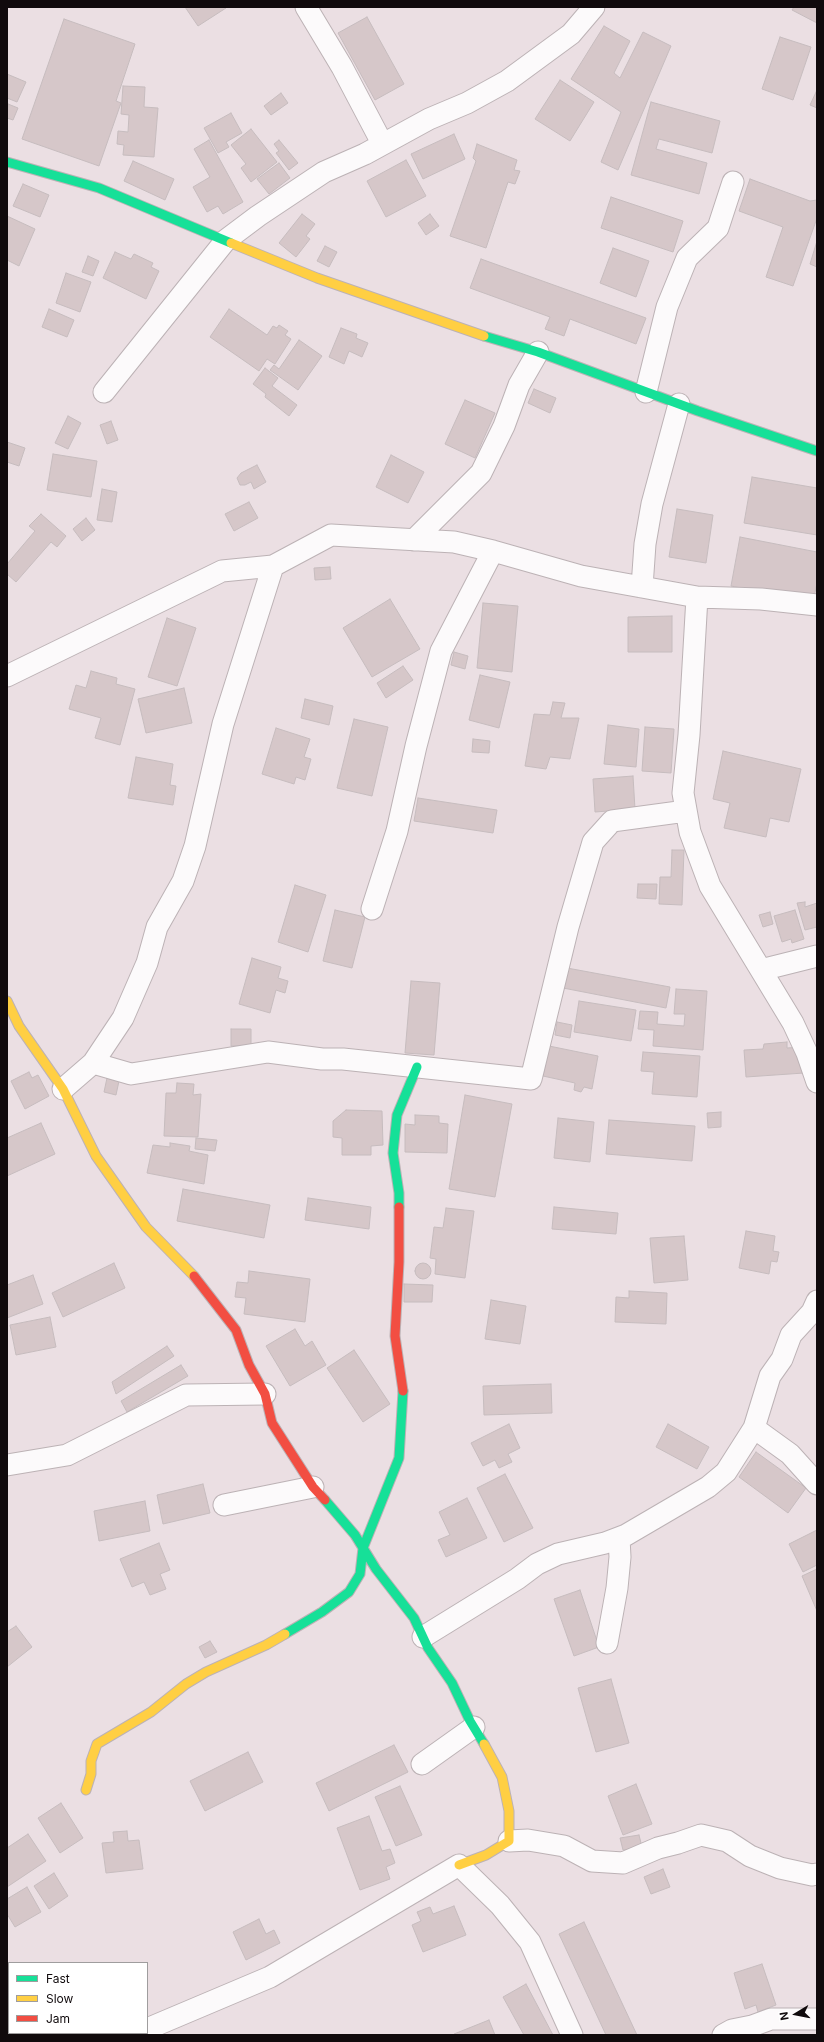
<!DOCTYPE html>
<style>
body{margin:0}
#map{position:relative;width:824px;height:2042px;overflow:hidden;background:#ebdfe3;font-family:Inter,sans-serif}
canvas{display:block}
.frame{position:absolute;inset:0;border:8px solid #100a0c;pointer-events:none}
.legend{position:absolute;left:8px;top:1962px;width:140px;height:72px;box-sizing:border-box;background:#fff;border:1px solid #9f9d9e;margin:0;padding:5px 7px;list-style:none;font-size:12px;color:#100a0c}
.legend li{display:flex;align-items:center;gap:8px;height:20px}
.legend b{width:20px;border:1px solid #9f9d9e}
.north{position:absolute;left:776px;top:1994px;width:40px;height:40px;-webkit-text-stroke:3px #fff;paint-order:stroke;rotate:260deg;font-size:11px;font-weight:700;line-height:16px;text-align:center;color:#100a0c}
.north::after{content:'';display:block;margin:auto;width:14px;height:18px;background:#100a0c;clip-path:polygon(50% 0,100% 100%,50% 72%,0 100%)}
</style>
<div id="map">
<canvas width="824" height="2042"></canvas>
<div class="frame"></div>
<ul class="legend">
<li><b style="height:5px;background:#16e098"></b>Fast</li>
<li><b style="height:5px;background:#ffcf43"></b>Slow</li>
<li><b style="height:5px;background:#f24e42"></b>Jam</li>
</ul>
<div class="north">N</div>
</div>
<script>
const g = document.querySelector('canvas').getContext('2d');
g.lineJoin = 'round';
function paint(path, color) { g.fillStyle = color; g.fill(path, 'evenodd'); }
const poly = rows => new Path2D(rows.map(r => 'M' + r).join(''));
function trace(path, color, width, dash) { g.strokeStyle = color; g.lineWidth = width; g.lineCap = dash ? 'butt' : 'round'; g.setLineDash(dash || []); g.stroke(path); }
const building = poly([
 [185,7,226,7,226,8,198,26,185,7],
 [794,7,817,7,817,23,792,10,794,7],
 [367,17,404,84,375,100,338,33,367,17],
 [64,19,135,44,116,101,121,103,99,166,22,139,64,19],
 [604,26,630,41,614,73,620,78,643,32,671,46,618,170,601,162,621,112,571,79,604,26],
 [780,37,811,47,793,100,762,89,780,37],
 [7,74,26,82,17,102,7,98,7,74],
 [560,80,594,102,570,141,535,119,560,80],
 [123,86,145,87,144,107,158,108,154,157,123,155,124,145,117,144,118,131,128,132,129,115,121,114,123,86],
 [817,90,817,108,810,105,817,90],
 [281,93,288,103,271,115,264,106,281,93],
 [651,102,720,121,712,153,659,139,656,149,707,163,699,194,631,175,651,102],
 [8,104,18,108,13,120,7,118,8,104],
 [231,113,242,133,226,142,229,147,218,153,204,128,231,113],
 [251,129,277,162,251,182,241,168,246,164,231,145,251,129],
 [454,134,465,159,423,179,411,154,454,134],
 [209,140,243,202,223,214,218,206,207,212,193,187,210,177,194,149,209,140],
 [279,140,298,163,289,170,276,153,279,151,274,144,279,140],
 [477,144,517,160,514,170,520,171,515,184,508,182,486,248,450,236,476,161,473,158,477,144],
 [406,160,426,196,386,217,367,181,406,160],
 [133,161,174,179,165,200,124,181,133,161],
 [279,163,290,178,269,194,257,179,279,163],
 [750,179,810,201,817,200,817,218,793,286,766,277,783,227,739,211,750,179],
 [23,184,49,195,40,217,13,206,23,184],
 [611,197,683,221,673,252,601,228,611,197],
 [302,214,315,224,306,236,310,239,296,257,279,243,302,214],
 [430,214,439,226,426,235,418,223,430,214],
 [7,216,35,229,19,266,7,260,7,216],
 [817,241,817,267,810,264,817,241],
 [325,246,337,252,329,267,317,261,325,246],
 [613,248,649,261,636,297,600,283,613,248],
 [115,252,131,259,134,254,153,263,151,267,159,271,146,299,103,278,115,252],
 [88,256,99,261,93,276,82,272,88,256],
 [481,259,646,318,636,344,570,319,564,336,545,329,550,317,470,288,481,259],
 [66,273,91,282,80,312,56,303,66,273],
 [49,309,74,320,67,337,42,327,49,309],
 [229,309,267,335,273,326,277,328,279,325,288,331,285,335,291,339,275,364,267,359,259,371,210,337,229,309],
 [341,328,357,334,356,338,368,343,362,357,349,351,344,364,329,357,341,328],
 [299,340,322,356,298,390,270,370,274,365,279,369,299,340],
 [265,368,278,378,272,386,297,405,289,416,265,397,266,394,253,384,265,368],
 [534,389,556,398,550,413,528,403,534,389],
 [465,400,495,413,475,458,445,444,465,400],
 [68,416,81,423,68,449,55,443,68,416],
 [111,421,118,440,107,444,100,425,111,421],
 [7,442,25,448,19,466,7,462,7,442],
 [53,454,97,461,91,497,47,490,53,454],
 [391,455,424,472,408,503,376,487,391,455],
 [257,465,266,482,254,489,251,482,245,485,240,485,237,478,241,473,257,465],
 [752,477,817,488,817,535,744,523,752,477],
 [102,489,117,492,112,522,97,520,102,489],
 [249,502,258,518,234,531,225,514,249,502],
 [677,509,713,515,706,563,669,557,677,509],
 [41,514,66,536,57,547,51,542,16,582,7,574,7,564,35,531,29,526,41,514],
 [86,518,95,530,82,541,73,529,86,518],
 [740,537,817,552,817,583,813,602,731,586,740,537],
 [330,567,331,579,315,580,314,568,330,567],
 [390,599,420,649,372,677,343,628,390,599],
 [483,603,518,606,512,672,477,668,483,603],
 [672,616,672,652,628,652,628,617,672,616],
 [167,618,196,628,177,686,148,677,167,618],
 [454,652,468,656,465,669,451,665,454,652],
 [403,666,413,680,386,698,377,683,403,666],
 [91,671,117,678,116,684,135,689,120,745,95,738,101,718,69,709,76,685,86,688,91,671],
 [480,675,510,682,499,728,469,720,480,675],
 [184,688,192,723,146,733,138,699,184,688],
 [305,699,333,706,329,725,301,718,305,699],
 [553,702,565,703,561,718,579,718,570,759,550,757,546,769,525,766,534,714,550,715,553,702],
 [354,719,388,727,372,796,337,788,354,719],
 [608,725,639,729,636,767,604,764,608,725],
 [645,727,674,729,671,773,642,771,645,727],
 [276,728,310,739,304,757,311,759,305,780,296,777,294,784,262,774,276,728],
 [473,739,490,741,489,753,472,752,473,739],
 [723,751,801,769,789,822,770,818,766,837,724,828,730,803,713,799,723,751],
 [136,757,173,764,170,785,176,786,173,805,128,798,136,757],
 [633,776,635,809,595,812,593,779,633,776],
 [418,798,497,810,493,833,414,821,418,798],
 [672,850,684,850,682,905,659,904,660,877,671,877,672,850],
 [638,884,657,884,656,899,637,898,638,884],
 [295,885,326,895,308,952,278,942,295,885],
 [805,902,805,907,817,903,817,930,817,927,805,930,797,903,805,902],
 [335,910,365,917,352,968,323,961,335,910],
 [795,910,804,939,792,943,791,939,782,942,774,916,795,910],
 [770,912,773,924,763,927,759,915,770,912],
 [252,958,281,967,278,978,288,981,285,993,276,990,270,1013,239,1004,252,958],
 [567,968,670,987,666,1008,563,988,567,968],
 [411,981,440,983,434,1055,405,1053,411,981],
 [676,989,707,991,703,1050,653,1046,654,1030,638,1029,640,1011,658,1012,657,1024,684,1026,685,1014,674,1014,676,989],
 [579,1001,636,1010,631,1041,574,1032,579,1001],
 [557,1022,572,1025,570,1038,555,1035,557,1022],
 [231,1029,251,1029,251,1046,231,1046,231,1029],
 [787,1042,787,1048,802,1047,804,1073,746,1077,744,1050,763,1049,764,1044,787,1042],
 [549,1046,598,1056,592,1089,584,1087,581,1092,574,1090,575,1083,543,1076,549,1046],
 [643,1052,700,1056,697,1097,652,1094,654,1072,641,1071,643,1052],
 [29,1072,32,1078,38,1075,49,1096,25,1109,11,1081,29,1072],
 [107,1078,119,1081,116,1095,104,1092,107,1078],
 [177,1083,194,1084,193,1095,201,1094,198,1137,164,1136,166,1093,176,1093,177,1083],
 [465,1095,512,1104,495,1197,449,1189,465,1095],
 [346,1110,382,1111,383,1145,371,1146,371,1155,342,1155,342,1138,333,1137,333,1121,346,1110],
 [721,1112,721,1127,708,1128,707,1113,721,1112],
 [415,1115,439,1116,439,1123,448,1124,447,1153,405,1152,405,1124,415,1125,415,1115],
 [558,1118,594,1122,590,1162,554,1158,558,1118],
 [609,1120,695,1126,692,1161,606,1154,609,1120],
 [41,1123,55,1154,7,1176,7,1138,41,1123],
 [196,1138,217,1140,215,1151,195,1149,196,1138],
 [170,1143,190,1146,189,1151,208,1155,204,1184,147,1173,153,1145,170,1147,170,1143],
 [183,1189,270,1205,264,1238,177,1221,183,1189],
 [308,1198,371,1207,369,1229,305,1220,308,1198],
 [554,1207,618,1213,616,1234,552,1229,554,1207],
 [446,1208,474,1211,465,1278,435,1274,436,1259,430,1258,434,1227,443,1228,446,1208],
 [746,1231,775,1236,773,1251,779,1252,777,1262,771,1261,769,1274,739,1268,746,1231],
 [684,1236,688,1280,654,1283,650,1238,684,1236],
 '415 1271a8 8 0 1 1 16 0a8 8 0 1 1-16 0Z',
 [114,1263,125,1288,63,1317,52,1293,114,1263],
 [249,1271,310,1279,305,1322,244,1314,246,1298,235,1297,237,1282,248,1283,249,1271],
 [33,1275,43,1304,7,1318,7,1285,33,1275],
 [404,1284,433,1285,432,1302,404,1302,404,1284],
 [629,1291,667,1293,666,1324,615,1322,616,1297,629,1298,629,1291],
 [491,1300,526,1306,520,1344,485,1339,491,1300],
 [50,1317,56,1347,16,1355,10,1325,50,1317],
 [295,1329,305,1346,312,1341,326,1365,290,1386,266,1346,295,1329],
 [167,1346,174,1356,116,1394,112,1382,167,1346],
 [354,1350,390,1404,363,1422,327,1368,354,1350],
 [181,1365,188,1376,127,1412,121,1401,181,1365],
 [551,1384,552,1413,484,1415,483,1386,551,1384],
 [509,1424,520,1448,508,1454,512,1462,499,1468,495,1460,483,1466,471,1443,509,1424],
 [668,1424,709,1447,697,1469,656,1447,668,1424],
 [756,1452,806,1488,788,1513,739,1477,756,1452],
 [505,1474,533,1528,504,1542,477,1488,505,1474],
 [203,1484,210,1513,163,1524,157,1495,203,1484],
 [467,1498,487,1538,446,1557,438,1540,450,1535,439,1512,467,1498],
 [145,1501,150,1531,99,1541,94,1511,145,1501],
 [817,1530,817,1565,803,1572,789,1544,817,1530],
 [159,1543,170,1570,160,1574,166,1589,150,1595,144,1582,132,1587,120,1559,159,1543],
 [817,1569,817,1611,802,1576,817,1569],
 [580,1590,599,1647,574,1656,554,1599,580,1590],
 [16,1626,32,1647,7,1667,7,1632,16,1626],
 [210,1641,217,1652,205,1658,199,1647,210,1641],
 [611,1679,629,1743,596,1752,578,1688,611,1679],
 [394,1745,408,1772,329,1811,316,1783,394,1745],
 [248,1752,263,1782,205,1811,190,1781,248,1752],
 [636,1784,652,1824,623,1835,608,1796,636,1784],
 [400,1786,422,1835,396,1846,375,1797,400,1786],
 [61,1803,83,1838,60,1853,38,1818,61,1803],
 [369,1816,382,1851,390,1849,395,1863,386,1867,390,1879,360,1890,337,1828,369,1816],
 [127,1831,128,1841,139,1840,143,1869,106,1873,102,1843,114,1842,113,1832,127,1831],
 [28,1834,46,1861,7,1887,7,1848,28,1834],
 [639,1835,642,1847,623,1850,620,1838,639,1835],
 [663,1869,670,1887,651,1894,644,1877,663,1869],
 [54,1873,68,1896,49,1909,34,1886,54,1873],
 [27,1887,41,1912,15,1927,7,1914,7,1899,27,1887],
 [454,1906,466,1935,423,1952,412,1925,421,1921,417,1912,430,1907,433,1914,454,1906],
 [259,1919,266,1934,274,1930,280,1943,246,1960,233,1932,259,1919],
 [584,1922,637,2035,606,2035,559,1934,584,1922],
 [762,1964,776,2005,758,2012,756,2005,745,2009,734,1973,762,1964],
 [526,1984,553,2035,524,2035,503,1997,526,1984],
 [489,2020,495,2035,455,2035,454,2034,489,2020]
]);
paint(building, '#d6c7c9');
trace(building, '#c6bcbe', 1);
const street = poly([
 [306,7,342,67,382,143],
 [104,392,226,240,258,216,324,172,365,154,429,119,467,103,507,81,571,34,594,7],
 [646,392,667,307,687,258,718,228,733,182],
 [414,540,481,473,504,426,519,385,538,352],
 [642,587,645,544,652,504,679,404],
 [697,597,689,735,683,793,690,832,710,886,793,1023,807,1053,817,1082],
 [7,676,222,571,273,566,331,535,454,542,493,551,581,576,697,597,761,599,817,605],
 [372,909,397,831,416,746,441,651,493,551],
 [761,970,817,956],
 [93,1063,131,1074,268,1052,322,1059,343,1059,531,1079,568,927,593,842,612,821,686,811],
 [63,1089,93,1063,123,1018,147,963,157,927,183,881,195,846,223,724,273,566],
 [754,1428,790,1454,817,1484],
 [7,1465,67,1455,186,1395,265,1394],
 [224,1505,313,1487],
 [423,1637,517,1579,537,1564,558,1554,605,1543,626,1535,708,1487,726,1472,754,1428,770,1376,782,1359,791,1335,812,1312,817,1301],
 [607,1643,617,1588,620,1557,619,1538],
 [422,1764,474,1727],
 [509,1841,528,1840,564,1846,592,1861,623,1863,658,1848,678,1843,701,1835,727,1841,750,1856,780,1868,812,1875,817,1874],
 [147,2029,270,1977,459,1865,500,1905,530,1942,572,2035],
 [723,2035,732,2030,752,2026,771,2019,817,2019]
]);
const fast = poly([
 [7,162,99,188,231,243],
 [484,336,538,352,698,411,817,451],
 [399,1207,399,1193,393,1153,397,1115,417,1067],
 [325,1500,355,1535,376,1569,414,1618,428,1648,452,1683,470,1721,484,1744],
 [285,1634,322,1612,349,1592,360,1574,363,1548,399,1458,403,1391]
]);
const slow = poly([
 [231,243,317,278,484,336],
 [7,1001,19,1026,63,1089,96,1156,146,1227,194,1276],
 [86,1790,91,1774,91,1761,97,1744,151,1712,186,1684,206,1672,266,1645,285,1634],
 [459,1865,486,1855,509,1841,509,1811,502,1777,484,1744]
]);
const jam = poly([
 [399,1207,399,1262,395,1336,403,1391],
 [194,1276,236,1330,249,1365,265,1394,272,1423,313,1487,325,1500]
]);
trace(street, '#bcb2b5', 23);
trace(fast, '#bcb2b5', 11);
trace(slow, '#bcb2b5', 11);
trace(jam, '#bcb2b5', 11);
trace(street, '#fcfafb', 21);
trace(fast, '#16e098', 9);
trace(slow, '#ffcf43', 9);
trace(jam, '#f24e42', 9);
</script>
